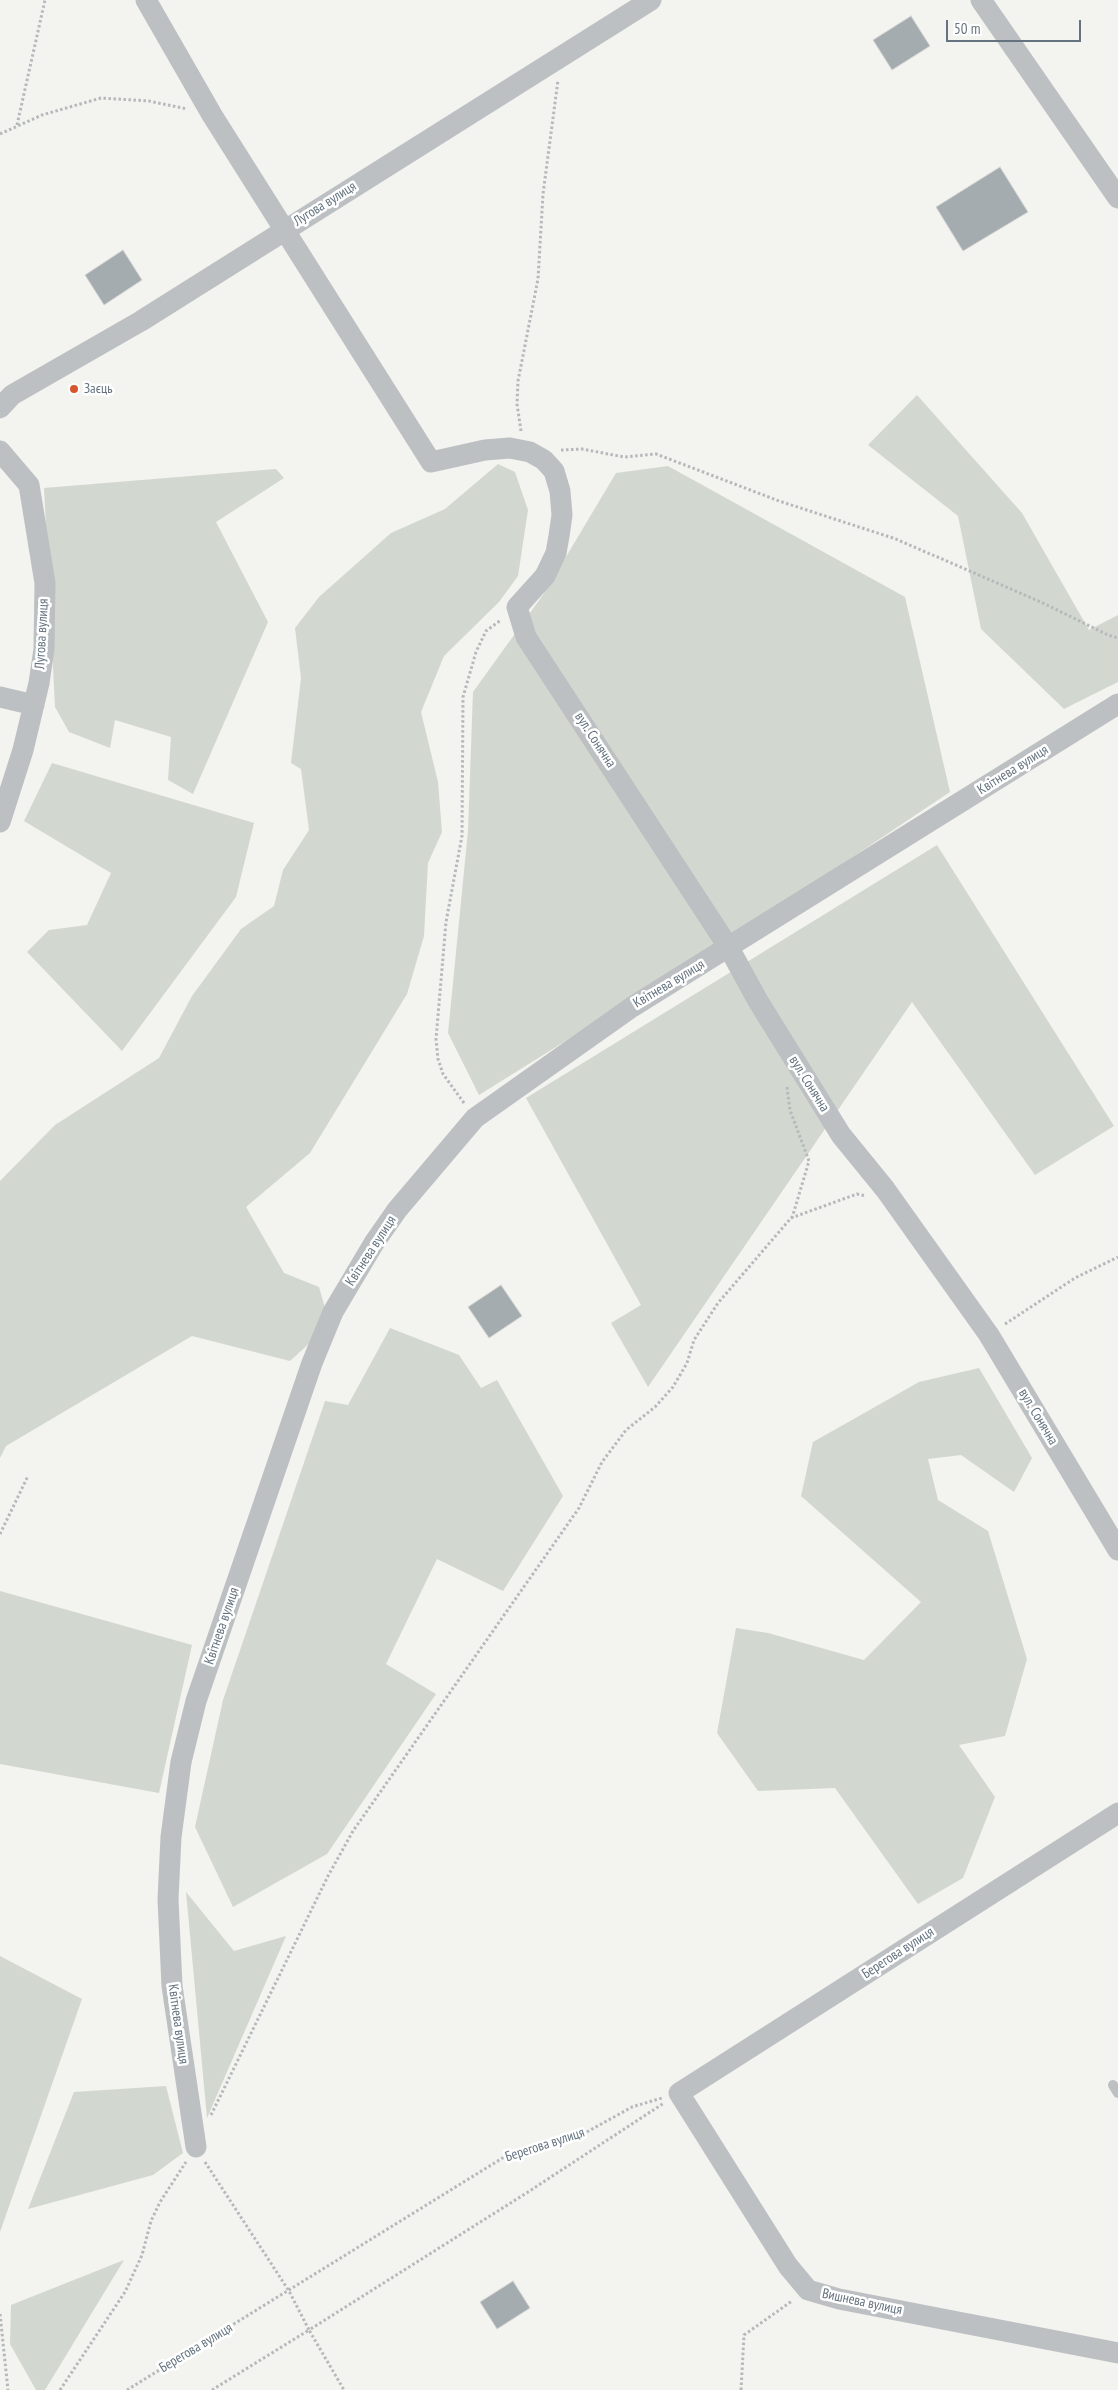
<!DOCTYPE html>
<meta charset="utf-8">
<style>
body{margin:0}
#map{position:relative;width:1118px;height:2390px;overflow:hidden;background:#f3f3ef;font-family:"PT Sans Narrow",sans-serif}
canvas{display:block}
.scale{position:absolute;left:946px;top:20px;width:135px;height:22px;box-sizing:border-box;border:2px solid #64737f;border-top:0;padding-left:6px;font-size:15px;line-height:18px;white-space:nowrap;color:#64737f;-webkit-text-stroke:4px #fff;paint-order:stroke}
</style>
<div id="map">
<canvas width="1118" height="2390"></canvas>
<div class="scale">50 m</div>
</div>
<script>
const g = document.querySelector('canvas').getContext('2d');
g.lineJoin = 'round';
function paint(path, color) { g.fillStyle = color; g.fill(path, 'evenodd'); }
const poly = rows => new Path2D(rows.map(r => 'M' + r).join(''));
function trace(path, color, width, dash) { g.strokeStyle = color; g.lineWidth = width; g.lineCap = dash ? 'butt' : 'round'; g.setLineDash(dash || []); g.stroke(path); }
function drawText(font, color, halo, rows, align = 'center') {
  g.font = font + ' "PT Sans Narrow",sans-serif'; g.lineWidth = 5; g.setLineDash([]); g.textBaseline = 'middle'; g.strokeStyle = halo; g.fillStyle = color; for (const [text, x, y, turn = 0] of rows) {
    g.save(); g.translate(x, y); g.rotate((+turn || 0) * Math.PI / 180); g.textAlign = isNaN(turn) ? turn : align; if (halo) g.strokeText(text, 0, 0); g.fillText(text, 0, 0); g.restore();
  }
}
paint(poly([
 [917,395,1022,513,1089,630,1118,615,1118,682,1064,709,981,629,958,516,868,445],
 [498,464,515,472,528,510,518,576,499,602,444,656,421,712,438,782,442,832,428,863,424,936,407,994,310,1153,246,1207,284,1273,319,1287,325,1308,312,1341,290,1361,192,1336,6,1446,0,1458,0,1181,55,1125,159,1058,192,996,241,929,274,906,283,870,309,830,301,769,291,763,301,678,295,628,319,597,391,533,445,509],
 [668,466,905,597,950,792,742,931,479,1095,448,1033,468,831,473,692,545,592,616,473],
 [276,469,284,478,216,522,268,622,193,794,168,780,171,737,115,720,110,748,69,732,55,707,44,488],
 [52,763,254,823,236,897,122,1051,27,952,49,930,87,925,111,873,24,821],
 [937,845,1114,1126,1035,1175,912,1002,648,1387,611,1323,641,1305,526,1098],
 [390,1328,459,1355,481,1388,497,1380,563,1496,503,1591,437,1559,386,1664,436,1694,327,1854,233,1907,195,1827,223,1700,325,1401,348,1405],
 [979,1368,1032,1458,1014,1492,961,1455,928,1459,938,1500,988,1531,1027,1659,1005,1736,959,1745,995,1797,963,1878,918,1904,835,1788,758,1791,717,1733,736,1628,768,1633,864,1660,921,1602,801,1496,813,1442,919,1382],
 [0,1591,192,1645,159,1793,0,1764],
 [186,1892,234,1951,286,1936,207,2118],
 [0,1956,82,1999,0,2232],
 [166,2086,183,2153,153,2175,28,2209,74,2092],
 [124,2260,45,2390,36,2390,10,2344,11,2305]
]), '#d2d8cf');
const building = poly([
 [911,16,930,46,892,70,873,40,911,16],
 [1000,167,1028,212,963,251,936,207,1000,167],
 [123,250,142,280,104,305,85,275,123,250],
 [501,1285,522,1316,489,1338,468,1307,501,1285],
 [513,2281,530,2308,497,2329,480,2302,513,2281]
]);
paint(building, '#a4acb0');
trace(building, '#d4d4d2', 1);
trace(poly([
 [17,125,45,0],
 [0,134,42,115,101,98,149,101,187,109],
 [521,431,517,404,518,381,538,279,543,194,558,80],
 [561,450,582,449,624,457,656,454,779,501,896,539,1045,604,1108,635,1118,638],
 [787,1087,790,1110,809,1161,792,1218],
 [464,1103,443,1074,438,1059,436,1039,446,922,462,836,463,697,476,652,486,631,501,620],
 [1005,1324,1075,1278,1118,1257],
 [0,1534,28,1476],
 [211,2115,328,1876,353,1831,579,1508,602,1462,626,1430,655,1407,673,1387,687,1363,694,1340,718,1303,791,1218,857,1194,866,1196],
 [205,2162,289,2291,309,2330,528,2192,664,2103],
 [0,2314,8,2390],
 [60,2390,125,2292,142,2255,151,2221,160,2202,186,2162],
 [127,2390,509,2154,585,2133,632,2107,662,2098],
 [212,2390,309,2330,344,2390],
 [741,2390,744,2335,792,2301]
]), '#b6b9bb', 3, [2.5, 2.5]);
trace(poly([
 [1113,2085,1118,2093]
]), '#bcc0c3', 10);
trace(poly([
 [146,0,212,115,431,462,485,450,510,448,530,452,544,460,554,471,560,491,562,515,559,536,556,553,545,576,517,607,526,637,729,948,758,1001,841,1135,885,1189,989,1335,1118,1550],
 [981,0,1118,198],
 [0,408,12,395,141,321,651,0],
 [0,451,29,485,45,583,44,649,39,683,23,750,0,822],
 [0,697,34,705],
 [1118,1813,679,2093,788,2266,808,2290,839,2299,1118,2353],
 [196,2147,172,1986,168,1899,171,1837,181,1762,196,1701,312,1363,333,1312,374,1243,397,1210,475,1118,632,1007,1118,704]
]), '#bcc0c3', 21);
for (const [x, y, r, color] of [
 [74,389,5,"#d6552c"]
]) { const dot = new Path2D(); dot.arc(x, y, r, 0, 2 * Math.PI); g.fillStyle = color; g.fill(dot); trace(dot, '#fff', 2); }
drawText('14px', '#64737f', '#fff', [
 ["Лугова вулиця",325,204,-32],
 ["Лугова вулиця",42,634,-87],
 ["вул. Сонячна",595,740,57],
 ["Квітнева вулиця",1013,770,-32],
 ["Квітнева вулиця",669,984,-31],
 ["вул. Сонячна",809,1084,58],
 ["Квітнева вулиця",371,1251,-57],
 ["вул. Сонячна",1038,1417,59],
 ["Квітнева вулиця",222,1626,-71],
 ["Берегова вулиця",898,1953,-33],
 ["Квітнева вулиця",178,2024,82],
 ["Берегова вулиця",545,2145,-18],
 ["Вишнева вулиця",862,2302,12],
 ["Берегова вулиця",196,2348,-31]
]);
drawText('14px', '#64737f', '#fff', [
 ["Заєць",84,389]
], 'left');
</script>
